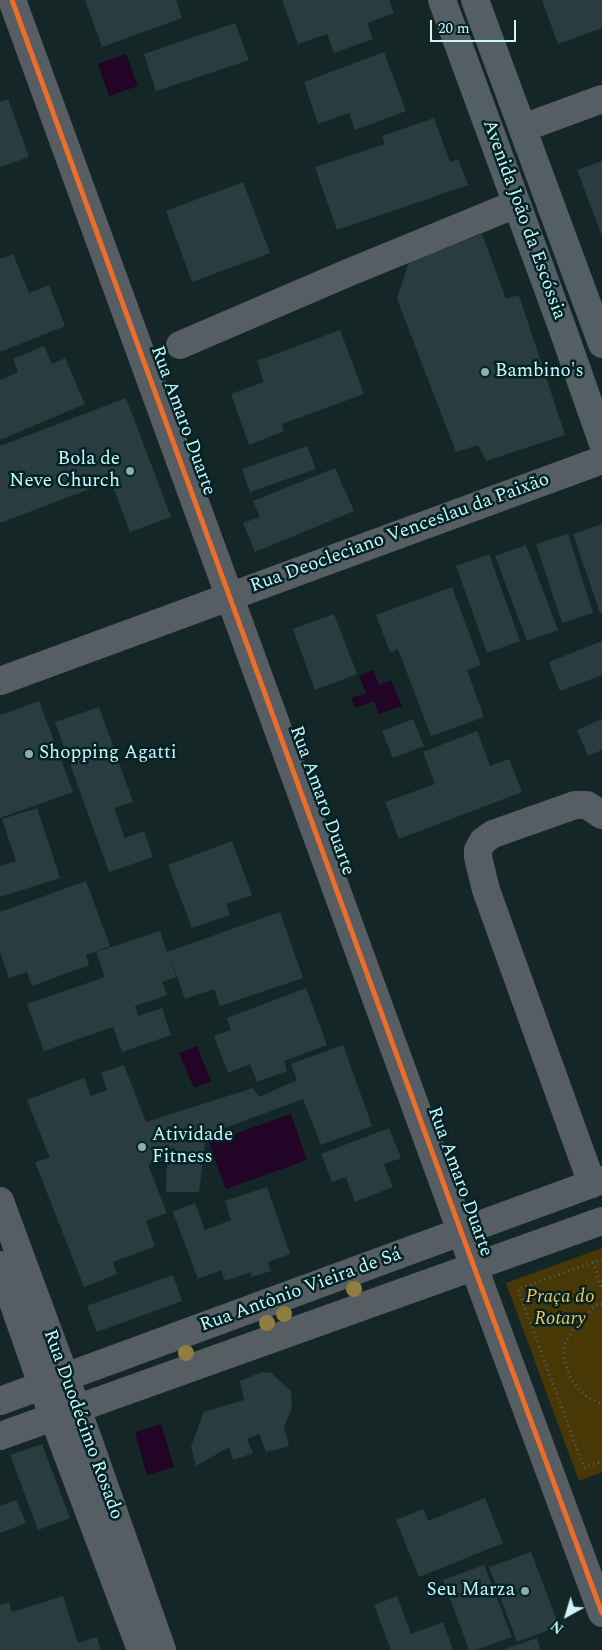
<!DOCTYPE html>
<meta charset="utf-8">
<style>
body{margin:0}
#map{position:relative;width:602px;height:1650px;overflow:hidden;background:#152627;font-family:Spectral,serif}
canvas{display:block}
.north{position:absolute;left:542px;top:1590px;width:50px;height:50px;-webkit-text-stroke:4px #032225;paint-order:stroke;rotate:219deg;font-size:14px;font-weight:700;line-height:20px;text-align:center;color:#caf7fc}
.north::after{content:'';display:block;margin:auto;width:18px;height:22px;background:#caf7fc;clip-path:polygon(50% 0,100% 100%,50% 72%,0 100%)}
.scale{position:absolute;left:430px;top:20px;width:86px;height:22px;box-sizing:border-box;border:2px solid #caf7fc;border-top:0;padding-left:6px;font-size:15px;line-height:18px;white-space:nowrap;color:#caf7fc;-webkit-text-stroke:4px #032225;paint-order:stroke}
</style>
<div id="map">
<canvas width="602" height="1650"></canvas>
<div class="north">N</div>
<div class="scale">20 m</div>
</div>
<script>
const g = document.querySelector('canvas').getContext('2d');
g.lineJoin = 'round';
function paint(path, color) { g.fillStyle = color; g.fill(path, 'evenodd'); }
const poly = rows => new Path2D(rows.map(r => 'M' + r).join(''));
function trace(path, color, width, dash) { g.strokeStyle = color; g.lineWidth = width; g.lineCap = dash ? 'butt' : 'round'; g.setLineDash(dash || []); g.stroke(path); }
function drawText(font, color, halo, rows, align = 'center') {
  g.font = font + ' Spectral,serif'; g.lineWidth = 5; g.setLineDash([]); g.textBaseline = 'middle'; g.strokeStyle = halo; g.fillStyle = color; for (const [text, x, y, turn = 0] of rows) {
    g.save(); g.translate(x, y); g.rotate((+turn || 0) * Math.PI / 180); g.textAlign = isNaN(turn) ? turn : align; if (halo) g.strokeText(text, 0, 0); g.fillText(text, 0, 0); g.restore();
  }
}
paint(poly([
 [602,1248,602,1472,579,1481,506,1283]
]), '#483805');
paint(poly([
 [126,54,138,86,109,96,98,64],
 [373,670,379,685,391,680,402,706,379,714,374,701,355,708,351,698,366,693,359,676],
 [197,1046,211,1081,194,1088,179,1053],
 [291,1114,307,1160,226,1189,209,1143],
 [161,1424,174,1467,147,1475,135,1432]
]), '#220426');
paint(poly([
 [85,0,176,0,182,18,102,47],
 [282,0,389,0,394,13,367,23,373,39,334,53,327,34,298,44],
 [542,0,602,0,602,28,558,44],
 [235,23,249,60,156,91,144,54],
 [384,52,406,111,355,130,349,113,318,124,304,82],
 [8,99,29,157,0,167,0,102],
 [434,118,450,162,458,159,468,185,337,230,315,167,385,144,382,136],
 [602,161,602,236,577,170],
 [243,182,270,253,192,282,166,211],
 [482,234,506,299,519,295,565,435,486,461,478,445,456,452,397,299,409,262],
 [13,254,29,293,49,285,65,326,0,352,0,259],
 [340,330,364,394,282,424,284,431,249,445,231,394,264,382,257,361],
 [44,346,52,364,65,358,85,404,0,440,0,380,18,372,13,359],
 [126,398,171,517,130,532,111,481,0,523,0,446],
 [307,446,316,469,250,492,242,469],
 [335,468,354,511,255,552,243,523,260,517,253,501],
 [602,524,602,613,600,613,573,534],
 [568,534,593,613,562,623,536,544],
 [526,545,558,630,527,641,495,556],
 [489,554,520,641,487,653,456,566],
 [452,587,481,665,467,670,484,717,431,736,398,649,390,652,376,615],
 [334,614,357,674,315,690,293,629],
 [602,641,602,675,560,691,549,662],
 [39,701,73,792,0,818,0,715],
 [99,707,133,802,114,808,125,838,144,831,153,857,109,872,55,722],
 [413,719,424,746,393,758,382,731],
 [602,719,602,750,588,756,577,730],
 [477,731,490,766,509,759,522,792,399,839,385,802,435,784,423,752],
 [37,808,60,878,0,897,0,866,16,861,2,819],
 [232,841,252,895,226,904,230,915,192,928,168,865],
 [86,881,110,946,86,955,89,965,32,986,27,972,9,978,0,952,0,912],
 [280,912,303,978,220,1006,214,989,185,999,170,957,176,977,162,982,167,995,135,1006,138,1016,162,1008,171,1035,122,1052,113,1027,44,1051,27,1004,105,977,96,952,160,931,167,952],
 [306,988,327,1045,284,1061,287,1071,257,1082,250,1064,228,1073,214,1036,231,1030,227,1018],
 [343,1045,372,1126,321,1145,303,1099,206,1135,199,1192,166,1192,167,1160,148,1165,167,1213,146,1221,155,1246,113,1262,117,1274,84,1287,35,1162,50,1158,27,1100,84,1078,91,1096,107,1090,101,1073,124,1065,146,1122,253,1088,259,1097,297,1080,291,1064],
 [389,1128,401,1158,384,1164,393,1187,355,1202,346,1177,332,1182,321,1154],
 [267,1187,290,1254,268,1262,271,1271,251,1277,251,1272,225,1281,221,1270,198,1279,173,1212,195,1203,205,1230,231,1220,225,1201],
 [173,1275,182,1301,97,1332,87,1306],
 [262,1372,271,1373,291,1391,292,1407,284,1427,289,1446,266,1452,259,1434,247,1439,253,1453,233,1460,229,1447,196,1466,191,1447,204,1412,244,1400,240,1381],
 [42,1444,70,1518,38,1530,10,1455],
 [485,1498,503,1543,419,1577,396,1520,423,1509,428,1521],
 [16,1500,26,1523,0,1533,0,1506],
 [531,1552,559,1626,517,1642,489,1567],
 [484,1565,512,1637,476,1650,469,1650,443,1580],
 [63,1596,78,1643,97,1637,101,1650,0,1650,0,1605,9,1602,12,1612],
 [397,1596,411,1634,443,1622,453,1650,391,1650,374,1605],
 [537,1638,540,1650,502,1650]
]), '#293d41');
trace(poly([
 [602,1259,518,1289,584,1468,602,1461],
 [593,1262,602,1290],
 [602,1304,596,1305,573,1330,564,1345,564,1359,570,1377,576,1386,587,1397,602,1404]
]), '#566165', 3, [1, 4]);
trace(poly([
 [12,0,474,1267,602,1613],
 [523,128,602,99],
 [180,345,350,272,516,204],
 [0,681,602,460],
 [592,1184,486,890,478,857,478,850,483,841,493,834,575,805,587,805,602,815],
 [0,1201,88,1439,162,1650],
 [0,1265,53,1416,141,1650],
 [0,1401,602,1180],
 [0,1436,602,1221]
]), '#565d63', 28);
trace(poly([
 [442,0,563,330,602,441],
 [475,0,602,344]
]), '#535e65', 28);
trace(poly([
 [12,0,474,1267,602,1613]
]), '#ee6e29', 5);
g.fillStyle = '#907d44';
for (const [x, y] of [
 [354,1289],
 [284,1314],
 [267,1323],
 [186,1353]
]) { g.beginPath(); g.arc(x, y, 8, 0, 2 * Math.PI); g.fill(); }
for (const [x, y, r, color] of [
 [485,372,5,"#8baeb1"],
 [130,471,5,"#8baeb1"],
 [29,754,5,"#8baeb1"],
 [142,1147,5,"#8baeb1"],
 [525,1591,5,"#8baeb1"]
]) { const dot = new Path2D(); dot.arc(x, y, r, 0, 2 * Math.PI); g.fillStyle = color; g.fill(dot); trace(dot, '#032225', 2); }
drawText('19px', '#caf7fc', '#032225', [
 ["Avenida João da Escóssia",523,220,70],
 ["Rua Amaro Duarte",182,421,70],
 ["Rua Deocleciano Venceslau da Paixão",400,534,-20],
 ["Rua Amaro Duarte",321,801,70],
 ["Rua Amaro Duarte",459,1182,70],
 ["Rua Antônio Vieira de Sá",301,1291,-20],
 ["Rua Duodécimo Rosado",82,1425,70]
]);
drawText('19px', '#caf7fc', '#032225', [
 ["Bambino's",495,372],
 ["Bola de",120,460,"right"],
 ["Neve Church",120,482,"right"],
 ["Shopping Agatti",39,754],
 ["Atividade",152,1136],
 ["Fitness",152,1158],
 ["Seu Marza",515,1591,"right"]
], 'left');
drawText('italic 19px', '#f4c55c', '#032225', [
 ["Praça do",560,1298],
 ["Rotary",560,1320]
]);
</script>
